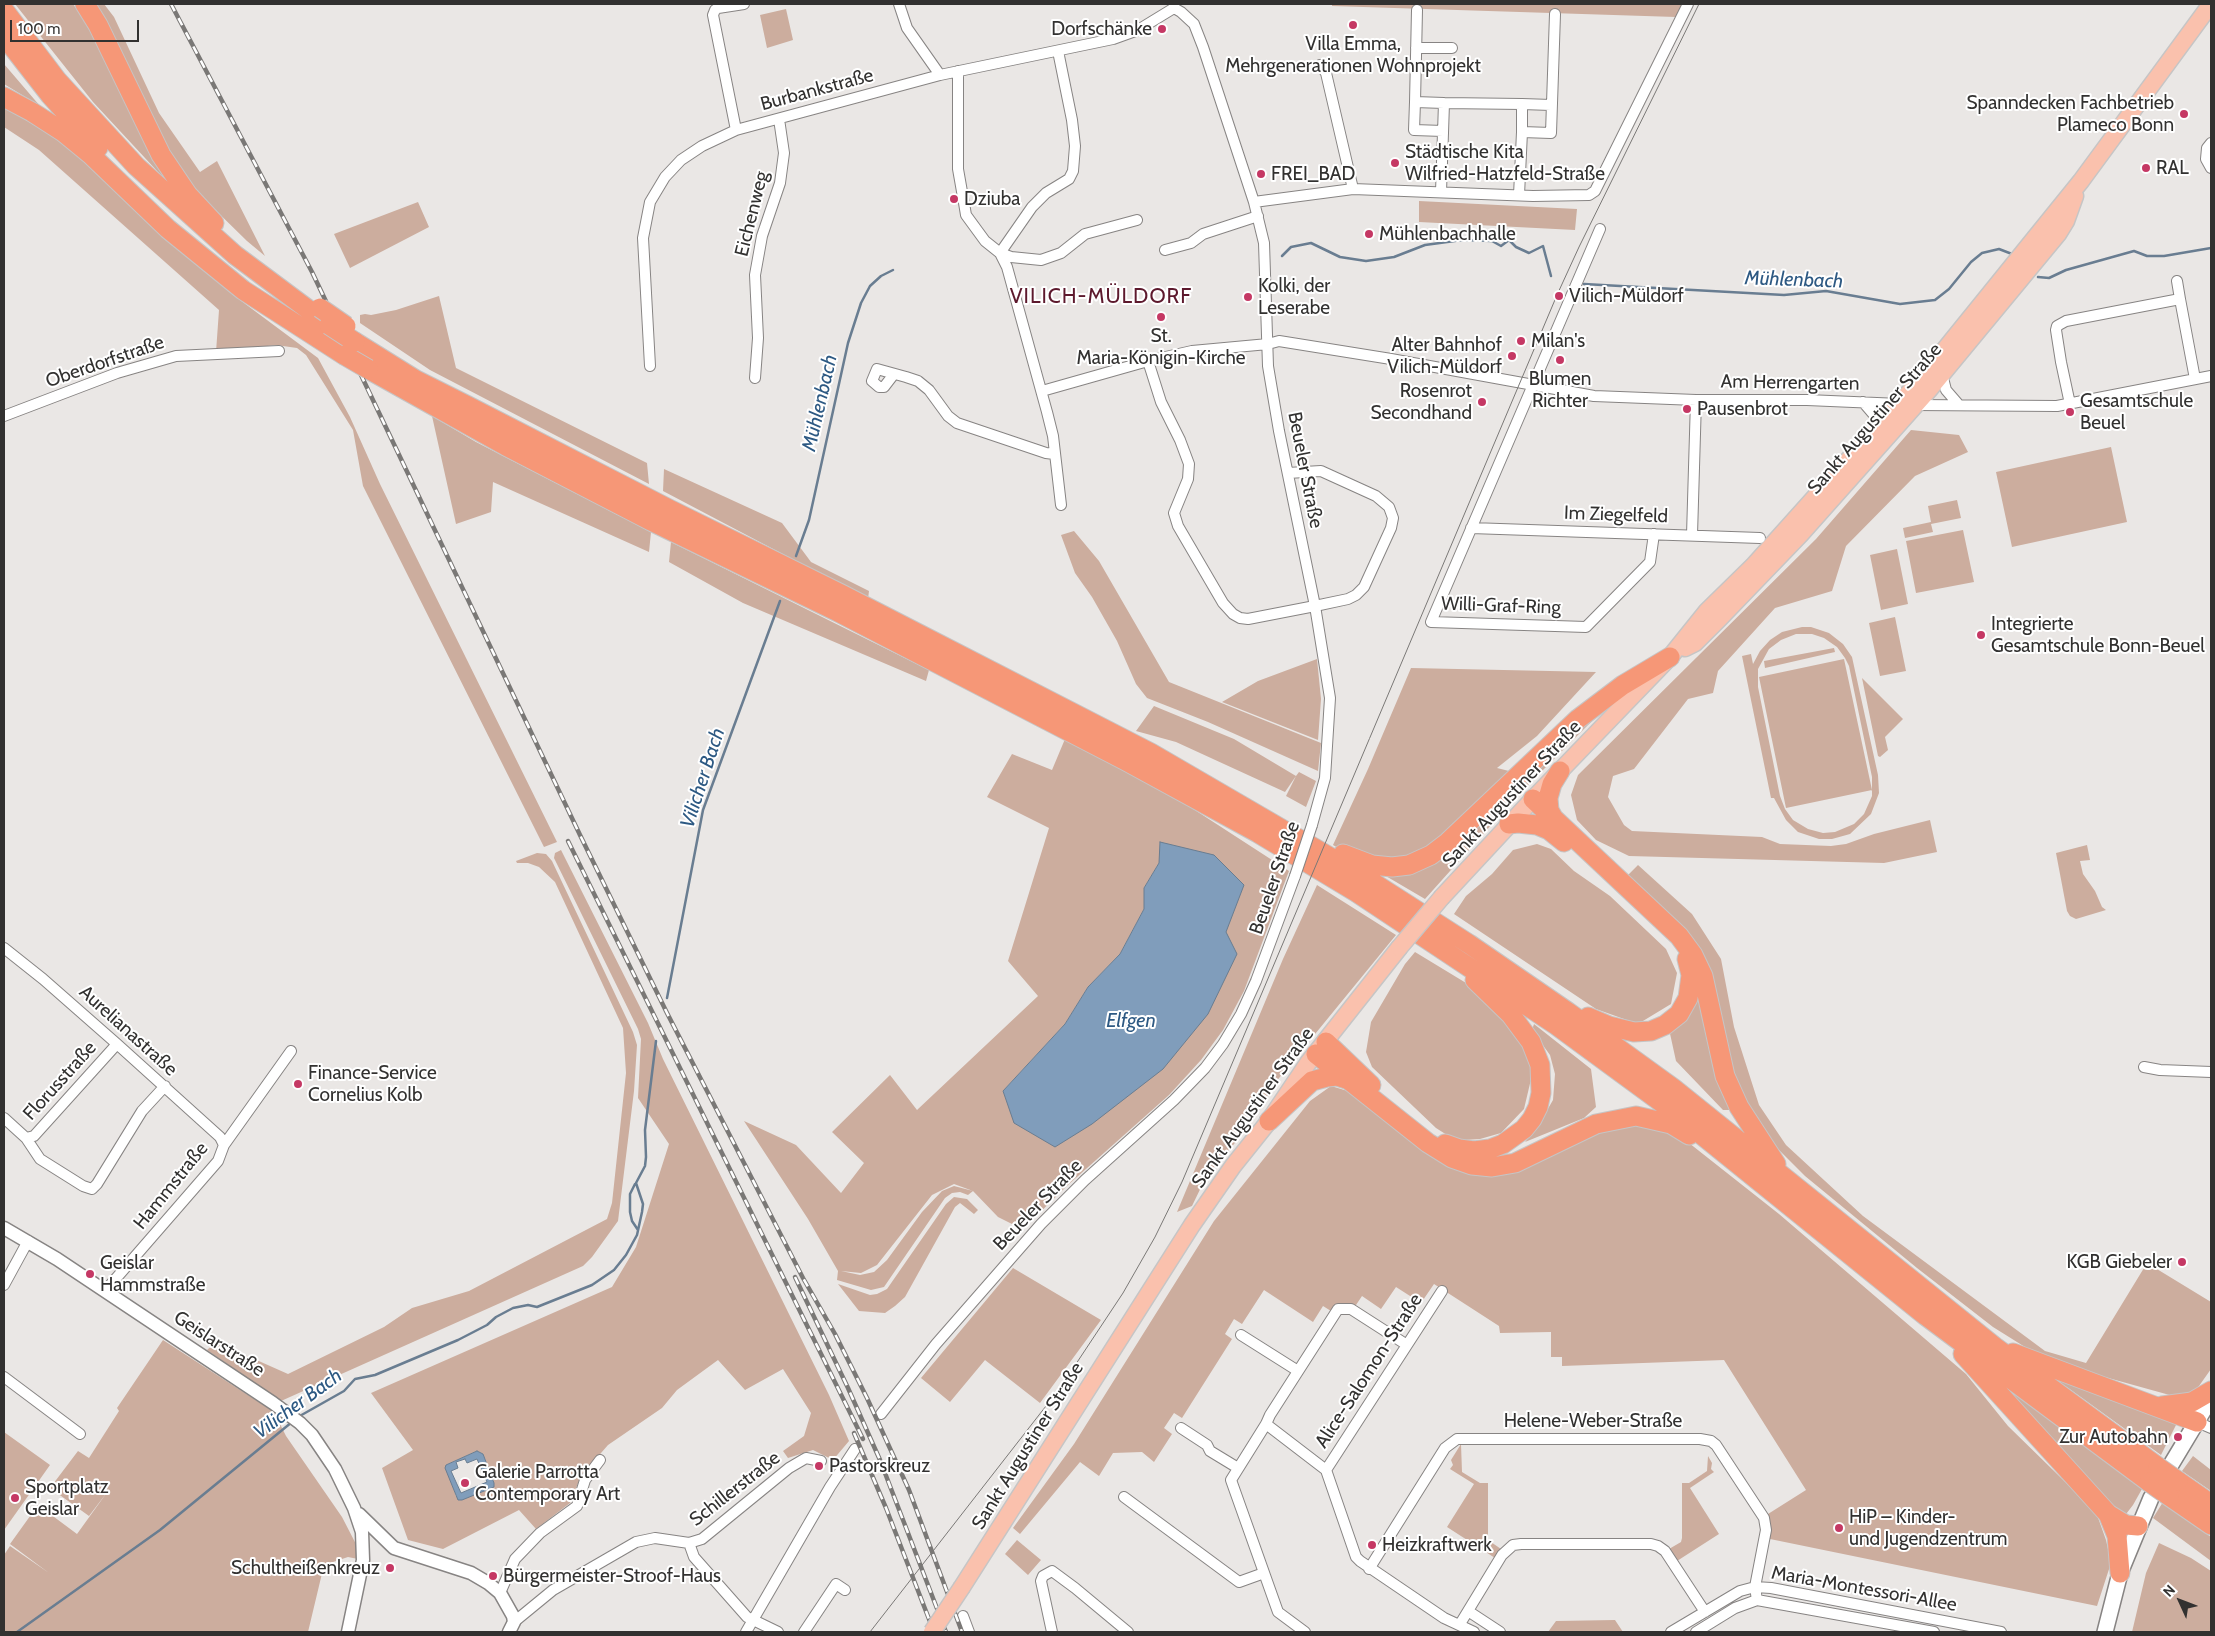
<!DOCTYPE html>
<meta charset="utf-8">
<style>
body{margin:0}
#map{position:relative;width:2215px;height:1636px;overflow:hidden;background:#eae7e5;font-family:Cabin,sans-serif}
canvas{display:block}
.frame{position:absolute;inset:0;border:5px solid #323130;pointer-events:none}
.north{position:absolute;left:2155px;top:1576px;width:50px;height:50px;-webkit-text-stroke:4px #fff;paint-order:stroke;rotate:313deg;font-size:14px;font-weight:700;line-height:20px;text-align:center;color:#323130}
.north::after{content:'';display:block;margin:auto;width:18px;height:22px;background:#323130;clip-path:polygon(50% 0,100% 100%,50% 72%,0 100%)}
.scale{position:absolute;left:10px;top:20px;width:129px;height:22px;box-sizing:border-box;border:2px solid #323130;border-top:0;padding-left:6px;font-size:15px;line-height:18px;white-space:nowrap;color:#323130;-webkit-text-stroke:4px #fff;paint-order:stroke}
</style>
<div id="map">
<canvas width="2215" height="1636"></canvas>
<div class="frame"></div>
<div class="north">N</div>
<div class="scale">100 m</div>
</div>
<script>
const g = document.querySelector('canvas').getContext('2d');
g.lineJoin = 'round';
function paint(path, color) { g.fillStyle = color; g.fill(path, 'evenodd'); }
const poly = rows => new Path2D(rows.map(r => 'M' + r).join(''));
function trace(path, color, width, dash) { g.strokeStyle = color; g.lineWidth = width; g.lineCap = dash ? 'butt' : 'round'; g.setLineDash(dash || []); g.stroke(path); }
function drawText(font, color, halo, rows, align = 'center') {
  g.font = font + ' Cabin,sans-serif'; g.lineWidth = 4; g.setLineDash([]); g.textBaseline = 'middle'; g.strokeStyle = halo; g.fillStyle = color; for (const [text, x, y, turn = 0] of rows) {
    g.save(); g.translate(x, y); g.rotate((+turn || 0) * Math.PI / 180); g.textAlign = isNaN(turn) ? turn : align; if (halo) g.strokeText(text, 0, 0); g.fillText(text, 0, 0); g.restore();
  }
}
paint(poly([
 [15,4,73,4,95,35,149,153,171,186,93,102],
 [95,4,104,4,114,17,159,113,200,172,217,161,265,256,247,241,198,193,169,151,108,23],
 [1332,4,1682,4,1676,17,1332,6],
 [786,9,793,40,767,48,760,15],
 [4,63,4,64,40,106,4,84],
 [4,107,66,144,189,258,232,294,318,358,350,417,380,484,557,842,544,847,363,486,353,430,306,355,297,348,276,345,216,352,219,310,39,150,4,127],
 [1419,201,1577,209,1575,230,1419,222],
 [418,202,429,227,350,268,334,234],
 [439,296,456,368,647,463,649,484,430,370,360,323,360,315,365,314,371,315,396,310],
 [432,416,476,442,651,532,649,552,493,482,491,512,456,524],
 [1911,430,1959,435,1968,452,1915,476,1846,546,1832,591,1775,608,1718,671,1713,693,1688,699,1634,769,1613,776,1608,797,1624,825,1632,831,1762,837,1780,844,1831,846,1846,844,1874,834,1930,820,1937,852,1884,863,1629,856,1596,840,1577,820,1571,795,1578,775,1816,539],
 [2111,447,2127,522,2012,547,1996,472],
 [664,469,782,523,811,562,869,591,868,599,663,491],
 [1957,500,1961,518,1931,524,1933,532,1905,538,1903,528,1931,522,1928,506],
 [1963,530,1974,582,1916,593,1906,541],
 [1074,531,1099,561,1169,682,1321,743,1318,771,1208,722,1147,698,1136,684,1117,641,1092,597,1075,573,1061,535],
 [671,542,929,670,926,681,743,603,669,562],
 [1897,549,1908,604,1881,610,1870,555],
 [1895,617,1906,671,1880,676,1869,623],
 [1802,627,1811,627,1829,633,1843,644,1852,657,1878,775,1879,793,1871,814,1850,834,1832,839,1819,839,1798,832,1786,820,1774,798,1771,798,1742,656,1751,654,1753,664,1760,651,1770,640,1782,632],
 [1796,634,1812,634,1824,638,1837,647,1845,658,1849,666,1872,777,1872,796,1864,814,1854,824,1835,832,1823,833,1808,829,1793,820,1785,809,1780,796,1758,687,1758,669,1769,649,1781,640],
 [1834,648,1835,652,1765,668,1764,661],
 [1317,659,1321,699,1318,740,1222,702,1258,681],
 [1844,659,1872,790,1786,808,1759,677],
 [1411,668,1596,672,1537,736,1497,768,1525,775,1592,713,1597,716,1518,795,1425,899,1333,845,1368,769],
 [1862,678,1903,719,1885,737,1888,750,1880,757,1878,756],
 [1154,706,1234,739,1296,776,1299,772,1316,781,1306,807,1286,796,1296,776,1285,792,1176,742,1136,731],
 [1065,739,1181,801,1289,871,1244,991,1223,1030,1201,1060,1169,1095,1068,1185,1028,1224,1014,1225,998,1217,973,1191,954,1184,932,1195,877,1265,861,1273,841,1271,860,1275,874,1272,887,1260,922,1212,942,1191,954,1186,973,1191,968,1195,960,1192,952,1193,945,1198,884,1287,871,1290,837,1280,838,1271,808,1219,744,1121,796,1145,841,1193,864,1163,832,1132,890,1075,917,1110,1038,996,1008,961,1049,828,987,797,1012,754,1052,770],
 [1159,863,1092,1124,1003,1091,1065,1024,1088,987,1120,954,1144,909,1144,888],
 [1537,844,1551,849,1574,871,1610,896,1666,949,1677,973,1671,1004,1638,1024,1596,1009,1454,914,1466,896,1492,874,1513,850],
 [2087,845,2090,860,2080,861,2083,874,2095,891,2102,907,2106,910,2076,919,2070,916,2067,911,2056,853],
 [561,850,648,1023,663,1059,829,1395,849,1441,833,1460,813,1450,788,1458,783,1451,804,1436,811,1413,783,1369,745,1390,718,1360,677,1390,662,1408,608,1445,581,1476,570,1503,536,1529,519,1510,443,1549,408,1540,382,1468,413,1450,371,1393,612,1287,636,1247,669,1144,638,1098,641,1039,638,1029,554,858,555,853],
 [477,1451,483,1454,494,1482,456,1496,446,1465],
 [537,853,546,854,552,861,633,1032,637,1045,634,1091,618,1221,592,1257,583,1266,281,1401,207,1350,216,1342,288,1374,384,1327,412,1308,469,1291,607,1219,612,1203,626,1073,623,1028,555,882,539,867,528,863,517,863,516,861],
 [1638,865,1692,914,1721,959,1734,1027,1759,1105,1786,1145,1863,1216,2045,1351,2086,1363,2147,1263,2211,1302,2211,1369,2199,1386,2184,1399,2083,1371,2033,1352,1993,1327,1917,1268,1805,1176,1775,1146,1736,1085,1714,983,1692,943,1627,876],
 [1317,885,1396,935,1275,1083,1251,1124,1206,1177,1192,1206,1177,1212,1283,959],
 [1415,952,1471,986,1503,1015,1527,1051,1532,1075,1524,1109,1501,1133,1480,1139,1464,1140,1447,1135,1436,1128,1372,1067,1366,1052,1371,1022,1405,964],
 [1698,985,1730,1110,1723,1110,1676,1061,1669,1029],
 [1534,1024,1591,1069,1596,1107,1584,1118,1525,1142,1538,1126,1553,1100,1555,1074,1550,1055,1532,1030],
 [1331,1086,1351,1092,1471,1173,1600,1125,1636,1121,1670,1128,1779,1214,1966,1374,2008,1426,2096,1512,2106,1540,2111,1563,2097,1606,1770,1539,1768,1514,1806,1490,1724,1360,1562,1366,1562,1357,1551,1357,1551,1332,1500,1333,1499,1326,1434,1284,1421,1303,1396,1287,1381,1309,1362,1296,1356,1305,1341,1303,1331,1311,1323,1306,1313,1322,1264,1290,1242,1324,1234,1319,1225,1334,1232,1339,1182,1418,1174,1413,1164,1428,1172,1434,1154,1462,1142,1452,1113,1453,1099,1476,1080,1462,1020,1534,1013,1528,1074,1444,1214,1221,1310,1101],
 [954,1197,967,1199,978,1210,974,1214,960,1203,955,1207,905,1297,895,1306,885,1313,859,1311,838,1284,870,1295,877,1294,887,1289,946,1204],
 [1013,1268,1101,1320,1040,1403,985,1360,950,1402,921,1378],
 [163,1340,274,1412,286,1436,342,1517,358,1548,358,1559,348,1557,324,1565,308,1632,4,1632,4,1555,10,1546,49,1573,10,1544,38,1505,77,1534,108,1491,89,1516,50,1488,78,1451,89,1458,119,1411,117,1408],
 [2031,1363,2178,1421,2161,1455,2071,1390],
 [1994,1376,2142,1489,2133,1505,2123,1518,2052,1438],
 [4,1432,50,1465,4,1530],
 [1461,1444,1462,1472,1480,1483,1488,1483,1488,1540,1501,1549,1495,1558,1447,1527,1474,1484,1450,1469,1453,1465,1451,1460],
 [1708,1456,1712,1463,1711,1469,1714,1472,1690,1488,1719,1534,1677,1561,1669,1549,1681,1542,1682,1538,1682,1483,1689,1483,1707,1471],
 [2193,1456,2211,1470,2211,1491,2182,1471],
 [2163,1502,2211,1537,2211,1561,2153,1518],
 [1017,1540,1041,1560,1028,1575,1005,1554],
 [2159,1543,2191,1558,2211,1571,2211,1632,2132,1632,2146,1573],
 [1615,1620,1623,1632,1548,1632,1556,1621]
]), '#ccad9e');
const water = poly([
 [1160,842,1214,855,1244,885,1226,932,1237,954,1208,1014,1163,1069,1092,1124,1055,1147,1014,1123,1003,1091,1065,1024,1088,987,1120,954,1144,909,1144,888,1159,863,1160,842],
 [477,1451,483,1454,494,1483,494,1487,462,1500,458,1500,445,1468,446,1465,477,1451],
 [465,1459,467,1463,477,1459,487,1482,461,1493,451,1471,458,1468,456,1462,465,1459]
]);
paint(water, '#809dbb');
trace(water, '#697d91', 1);
trace(poly([
 [1282,256,1291,247,1311,243,1340,257,1366,261,1394,257,1425,245,1462,240,1492,241,1501,246,1509,240,1516,247,1529,253,1543,246,1551,276],
 [2038,277,2049,278,2066,270,2134,251,2147,256,2164,256,2211,248],
 [1584,284,1784,295,1826,291,1900,304,1935,300,1949,289,1971,262,1982,253,1999,249,2012,254],
 [796,556,809,520,848,343,861,303,870,286,881,276,893,270],
 [667,998,703,810,780,601],
 [635,1184,630,1194,630,1212,632,1221,638,1230],
 [298,1417,344,1391,355,1379,375,1375,458,1340,487,1325,496,1317,513,1308,528,1305,537,1307,592,1285,614,1270,626,1255,637,1235,642,1212,643,1204,636,1183,645,1166,646,1157,645,1130,656,1041],
 [17,1632,160,1530,292,1422]
]), '#697d91', 2.5);
const minor = poly([
 [899,4,907,28,940,75],
 [1174,8,1181,12,1194,24,1203,47,1254,202,1264,243,1268,366,1279,431,1315,606,1330,698,1325,778,1312,825],
 [1416,48,1452,48],
 [1320,65,1326,73,1353,189],
 [958,71,958,169,964,203,966,215,985,241,1000,253,1011,257,1041,260,1061,253,1085,234,1137,220],
 [1415,102,1417,10],
 [1551,105,1522,104,1522,132,1551,133,1555,14],
 [736,130,713,15,715,10,718,8,744,4],
 [1443,131,1414,130,1415,102,1444,103],
 [2211,143,2207,148,2206,159,2211,168],
 [1441,192,1444,103,1522,104],
 [1519,195,1522,132],
 [1254,202,1353,189,1533,196,1589,195,1595,191,1688,4],
 [1600,229,1431,622,1586,627,1650,562,1654,534],
 [1165,250,1191,243,1203,234,1258,216],
 [1000,253,1007,267,1047,412,1053,436,1061,505],
 [1000,253,1032,207,1046,193,1069,179,1073,171,1075,146,1072,120,1058,51],
 [2180,299,2195,379],
 [1148,361,1161,402,1180,440,1189,464,1188,479,1174,513,1178,526,1223,603,1233,614,1240,618,1248,619,1315,606,1348,599,1356,595,1364,587,1391,528,1393,518,1389,507,1376,496,1321,471,1288,473],
 [650,366,643,238,650,202,665,177,681,160,702,146,736,130,940,75,1113,39,1138,30,1174,8],
 [1944,372,1943,378,1946,390,1959,405],
 [894,374,884,387,879,387,872,381,877,369,906,377,918,381,929,390,948,416,957,423,1046,453,1054,454],
 [755,378,758,338,755,275,762,236,780,183,784,153,779,119],
 [1042,391,1148,361,1192,351,1268,344,1279,341,1391,359,1594,396,1696,400,1807,400,1900,404],
 [1863,402,1875,416,1876,430],
 [2070,404,2061,362,2056,330,2057,326,2066,321,2180,299,2177,281],
 [1915,405,2057,406,2211,376],
 [4,416,117,373,176,356,279,351],
 [1471,528,1760,538],
 [1692,535,1696,400],
 [4,948,43,979,117,1044,220,1137,224,1145],
 [2144,1067,2160,1070,2211,1072],
 [4,1118,26,1138,34,1136,117,1044],
 [26,1138,40,1159,83,1186,92,1189,97,1184,142,1111,165,1086],
 [4,1285,28,1241],
 [105,1291,218,1161,224,1145,291,1051],
 [1241,1335,1298,1371],
 [4,1377,80,1434],
 [881,1414,936,1344,1041,1224,1085,1180,1174,1100,1205,1068,1223,1044,1241,1014,1256,981,1295,876],
 [2197,1422,2211,1428],
 [1266,1424,1326,1470,1356,1557,1360,1561,1444,1618,1474,1632],
 [1181,1428,1207,1445,1210,1451,1238,1468],
 [1326,1470,1442,1291],
 [1124,1497,1239,1582,1264,1573],
 [689,1543,694,1557,747,1617,778,1632],
 [1369,1569,1445,1448,1457,1439,1700,1439,1711,1441,1716,1445,1764,1518,1766,1530,1755,1587,1757,1600],
 [500,1593,515,1559,540,1533,577,1506,585,1480,600,1460],
 [1468,1611,1500,1632],
 [963,1616,969,1632],
 [514,1622,553,1590,636,1542,655,1538,689,1543,702,1539,789,1468,806,1458,821,1461],
 [1460,1624,1502,1555,1513,1545,1521,1544,1651,1544,1658,1546,1665,1551,1705,1612],
 [746,1632,830,1487,855,1449],
 [804,1632,836,1584,845,1590],
 [1052,1632,1041,1581,1043,1576,1052,1571,1075,1588,1128,1632],
 [1305,1632,1278,1612,1231,1480,1266,1424,1270,1415,1338,1309,1351,1309,1407,1345],
 [1671,1632,1740,1591,1755,1587,1771,1588,2001,1632],
 [1696,1632,1735,1608,1757,1600,1934,1632]
]);
const tertiary = poly([
 [4,1228,57,1259,273,1403,300,1423,312,1435,335,1469,354,1508,362,1532,363,1560,348,1632],
 [359,1514,394,1548,471,1573,488,1583,500,1593,513,1616,514,1622,509,1632]
]);
const secondary = poly([
 [2105,1632,2120,1573,2151,1498,2211,1398]
]);
const primary = poly([
 [1685,648,1695,643,1719,619,1800,535,1929,390,2058,234,2066,221,2075,196],
 [1442,897,1533,799,1670,657,1707,611,1753,566,1920,380,2081,181,2211,4],
 [962,1587,1192,1225,1233,1166,1269,1121,1308,1063,1399,948]
]);
const motorway = poly([
 [85,4,98,25,161,155,188,195,214,223],
 [4,10,57,80,136,166,235,255,329,325],
 [4,36,50,95,98,148],
 [4,97,32,112,63,132,91,155,168,229,243,290,344,355],
 [355,342,416,380,468,406,669,509,843,595,1151,753,1366,878,1469,944,1568,1012,1673,1088,1995,1347,2158,1467],
 [368,369,506,446,651,521,838,612,1126,761,1258,833,1356,892,1556,1025,1661,1102,1926,1316,2149,1482],
 [1533,799,1679,936,1693,955,1703,976,1725,1076,1739,1107,1776,1164],
 [1554,819,1549,810,1548,798,1552,784,1560,771],
 [1509,824,1518,823,1537,825,1549,830,1564,842],
 [1343,854,1372,865,1392,867,1409,865,1431,855,1448,842,1578,719,1623,685,1670,657],
 [1588,1017,1609,1026,1634,1032,1651,1031,1665,1025,1679,1014,1688,998,1691,975,1687,959],
 [1326,1042,1371,1085],
 [1316,1054,1428,1143,1452,1158,1472,1165,1492,1167,1515,1163,1596,1124,1636,1116,1671,1124,1689,1135],
 [1269,1121,1312,1081,1327,1077,1337,1076,1346,1079],
 [1445,1144,1459,1149,1474,1151,1490,1149,1503,1144,1524,1129,1532,1119,1538,1107,1541,1093,1540,1065,1531,1042,1511,1015,1475,980],
 [2013,1353,2197,1422],
 [1963,1354,2108,1514,2117,1536,2120,1573],
 [2162,1406,2192,1402,2211,1391],
 [2178,1481,2211,1504],
 [2169,1496,2211,1525],
 [2108,1514,2126,1525,2138,1526]
]);
trace(minor, '#878483', 12);
trace(tertiary, '#878483', 15);
trace(secondary, '#878483', 18);
trace(primary, '#c6c5c5', 19);
trace(motorway, '#c6c5c5', 21);
trace(minor, '#fff', 10);
trace(tertiary, '#fff', 12);
trace(secondary, '#fff', 15);
trace(primary, '#fac1ad', 16);
trace(motorway, '#f69777', 19);
trace(poly([
 [870,1632,1060,1388,1123,1293,1155,1237,1182,1182,1557,295,1579,247,1699,4]
]), '#7a7876', 1);
const rail = poly([
 [171,4,312,272,580,835,667,1013,803,1278,835,1334,867,1398,909,1490,962,1632],
 [568,841,863,1439],
 [795,1277,848,1388,880,1460,946,1632],
 [854,1433,886,1508,934,1632]
]);
trace(rail, '#7a7876', 4.5);
trace(rail, '#fff', 2.5, [8]);
const minorBridge = poly([
 [1295,876,1312,825]
]);
const primaryBridge = poly([
 [1399,948,1442,897],
 [932,1632,962,1587]
]);
const motorwayBridge = poly([
 [320,308,346,326],
 [329,325,355,342],
 [344,355,368,369],
 [2158,1467,2178,1481],
 [2149,1482,2169,1496]
]);
trace(minorBridge, '#878483', 12, []);
trace(primaryBridge, '#c6c5c5', 19, []);
trace(motorwayBridge, '#c6c5c5', 21, []);
trace(minorBridge, '#fff', 10);
trace(primaryBridge, '#fac1ad', 16);
trace(motorwayBridge, '#f69777', 19);
for (const [x, y, r, color] of [
 [1353,25,5,"#c53864"],
 [1162,29,5,"#c53864"],
 [2184,114,5,"#c53864"],
 [1395,163,5,"#c53864"],
 [2146,168,5,"#c53864"],
 [1261,174,5,"#c53864"],
 [954,199,5,"#c53864"],
 [1369,234,5,"#c53864"],
 [1559,296,5,"#c53864"],
 [1248,297,5,"#c53864"],
 [1161,317,5,"#c53864"],
 [1521,341,5,"#c53864"],
 [1512,356,5,"#c53864"],
 [1560,360,5,"#c53864"],
 [1482,402,5,"#c53864"],
 [1687,409,5,"#c53864"],
 [2070,412,5,"#c53864"],
 [1981,635,5,"#c53864"],
 [298,1084,5,"#c53864"],
 [2182,1262,5,"#c53864"],
 [90,1274,5,"#c53864"],
 [2178,1437,5,"#c53864"],
 [819,1466,5,"#c53864"],
 [465,1483,5,"#c53864"],
 [15,1498,5,"#c53864"],
 [1839,1528,5,"#c53864"],
 [1372,1545,5,"#c53864"],
 [390,1568,5,"#c53864"],
 [493,1576,5,"#c53864"]
]) { const dot = new Path2D(); dot.arc(x, y, r, 0, 2 * Math.PI); g.fillStyle = color; g.fill(dot); trace(dot, '#fff', 2); }
drawText('19px', '#323130', '#fff', [
 ["Dorfschänke",1152,29,"right"],
 ["Villa Emma,",1353,44,"center"],
 ["Mehrgenerationen Wohnprojekt",1353,66,"center"],
 ["Spanndecken Fachbetrieb",2174,103,"right"],
 ["Plameco Bonn",2174,125,"right"],
 ["Städtische Kita",1405,152],
 ["Wilfried-Hatzfeld-Straße",1405,174],
 ["RAL",2156,168],
 ["FREI_BAD",1271,174],
 ["Dziuba",964,199],
 ["Mühlenbachhalle",1379,234],
 ["Kolki, der",1258,286],
 ["Leserabe",1258,308],
 ["Vilich-Müldorf",1569,296],
 ["St.",1161,336,"center"],
 ["Maria-Königin-Kirche",1161,358,"center"],
 ["Milan's",1531,341],
 ["Alter Bahnhof",1502,345,"right"],
 ["Vilich-Müldorf",1502,367,"right"],
 ["Blumen",1560,379,"center"],
 ["Richter",1560,401,"center"],
 ["Rosenrot",1472,391,"right"],
 ["Secondhand",1472,413,"right"],
 ["Gesamtschule",2080,401],
 ["Beuel",2080,423],
 ["Pausenbrot",1697,409],
 ["Integrierte",1991,624],
 ["Gesamtschule Bonn-Beuel",1991,646],
 ["Finance-Service",308,1073],
 ["Cornelius Kolb",308,1095],
 ["KGB Giebeler",2172,1262,"right"],
 ["Geislar",100,1263],
 ["Hammstraße",100,1285],
 ["Zur Autobahn",2168,1437,"right"],
 ["Pastorskreuz",829,1466],
 ["Galerie Parrotta",475,1472],
 ["Contemporary Art",475,1494],
 ["Sportplatz",25,1487],
 ["Geislar",25,1509],
 ["HiP – Kinder-",1849,1517],
 ["und Jugendzentrum",1849,1539],
 ["Heizkraftwerk",1382,1545],
 ["Schultheißenkreuz",380,1568,"right"],
 ["Bürgermeister-Stroof-Haus",503,1576]
], 'left');
drawText('19px', '#323130', '#fff', [
 ["Burbankstraße",817,90,-15],
 ["Eichenweg",752,214,-76],
 ["Oberdorfstraße",105,362,-19],
 ["Am Herrengarten",1790,383,1],
 ["Sankt Augustiner Straße",1875,419,-49],
 ["Beueler Straße",1305,470,79],
 ["Im Ziegelfeld",1616,515,2],
 ["Willi-Graf-Ring",1501,606,2],
 ["Sankt Augustiner Straße",1512,794,-47],
 ["Beueler Straße",1275,878,-71],
 ["Aurelianastraße",128,1031,42],
 ["Florusstraße",60,1081,-48],
 ["Sankt Augustiner Straße",1253,1108,-54],
 ["Hammstraße",171,1186,-51],
 ["Beueler Straße",1038,1205,-46],
 ["Geislarstraße",219,1344,33],
 ["Alice-Salomon-Straße",1369,1371,-57],
 ["Helene-Weber-Straße",1593,1421],
 ["Sankt Augustiner Straße",1028,1446,-58],
 ["Schillerstraße",735,1489,-38],
 ["Maria-Montessori-Allee",1864,1589,10]
]);
drawText('italic 20px', '#2d5983', '#fff', [
 ["Mühlenbach",1794,280,2],
 ["Mühlenbach",820,403,-77],
 ["Vilicher Bach",703,778,-72],
 ["Elfgen",1131,1021],
 ["Vilicher Bach",298,1404,-36]
]);
g.letterSpacing = '1px';
drawText('21px', '#5d192d', '#fff', [
 ["VILICH-MÜLDORF",1101,297]
]);
g.letterSpacing = '0px';
</script>
